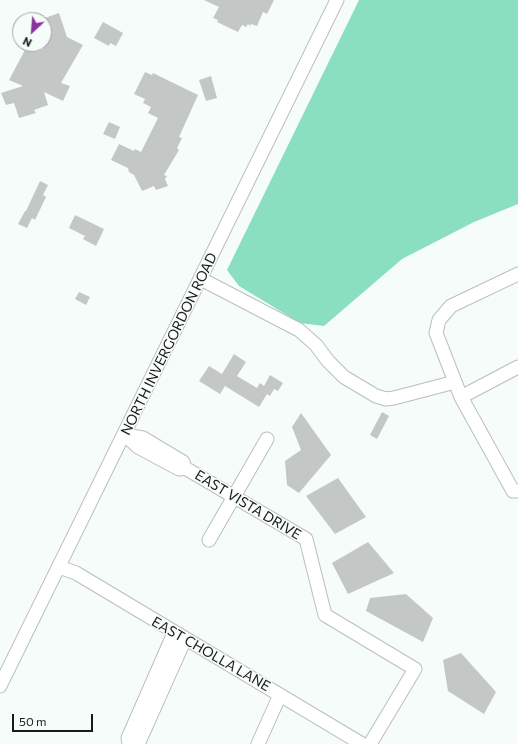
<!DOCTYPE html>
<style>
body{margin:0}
#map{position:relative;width:518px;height:744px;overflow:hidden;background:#f6fcf9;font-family:Commissioner,sans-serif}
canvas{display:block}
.north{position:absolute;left:12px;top:12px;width:40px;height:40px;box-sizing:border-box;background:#f6fcf9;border:1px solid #9ea2a0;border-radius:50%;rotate:206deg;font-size:11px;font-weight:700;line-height:16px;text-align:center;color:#191b1a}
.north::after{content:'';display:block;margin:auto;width:14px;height:18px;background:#89319e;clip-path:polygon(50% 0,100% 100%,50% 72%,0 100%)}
.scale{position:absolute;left:12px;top:714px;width:81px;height:18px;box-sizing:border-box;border:2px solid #191b1a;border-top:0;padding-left:5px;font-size:12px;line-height:14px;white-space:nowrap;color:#191b1a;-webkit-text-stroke:3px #f6fcf9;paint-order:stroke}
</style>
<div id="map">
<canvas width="518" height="744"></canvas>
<div class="north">N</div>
<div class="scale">50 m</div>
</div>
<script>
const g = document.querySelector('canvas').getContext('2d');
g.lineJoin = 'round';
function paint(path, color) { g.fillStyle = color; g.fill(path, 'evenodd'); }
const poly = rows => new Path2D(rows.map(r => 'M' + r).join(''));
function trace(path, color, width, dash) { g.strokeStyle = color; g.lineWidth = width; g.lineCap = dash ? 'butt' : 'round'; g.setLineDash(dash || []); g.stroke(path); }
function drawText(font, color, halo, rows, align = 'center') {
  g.font = font + ' Commissioner,sans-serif'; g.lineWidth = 3; g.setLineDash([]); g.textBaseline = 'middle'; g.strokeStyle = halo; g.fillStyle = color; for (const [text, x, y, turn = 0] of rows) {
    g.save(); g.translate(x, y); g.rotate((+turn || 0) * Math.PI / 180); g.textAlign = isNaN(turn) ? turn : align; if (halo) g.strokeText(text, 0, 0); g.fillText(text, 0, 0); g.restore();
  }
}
paint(poly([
 [359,0,518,0,518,204,474,222,402,259,324,326,300,323,239,286,227,270]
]), '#89dfc0');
paint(poly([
 [204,0,274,0,267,14,263,12,257,26,251,24,250,26,248,24,246,27,242,25,238,32,217,22,218,20,213,18,219,7],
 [59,13,67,37,83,45,61,83,70,86,63,101,44,92,48,105,34,110,36,113,19,118,14,103,6,105,1,93,23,86,9,80,25,50,27,51,30,44,42,50,49,36,45,18],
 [103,22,123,33,116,46,110,43,109,46,94,38],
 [145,72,152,75,153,73,198,95,179,137,182,138,177,148,179,150,164,175,167,176,165,179,168,186,156,190,154,186,142,191,134,175,129,172,128,168,111,160,119,144,134,151,135,149,141,152,158,118,148,113,151,107,143,103,145,99,134,94],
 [211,76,217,98,206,101,199,80],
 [109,122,120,127,115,139,103,134],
 [40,181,48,185,43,195,46,197,35,220,32,218,27,228,18,224,25,211,26,211],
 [75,215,104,229,96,246,83,239,85,236,69,228],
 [79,292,90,297,86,305,75,299],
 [234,354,246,362,237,376,257,388,260,383,264,386,270,375,283,383,278,391,274,389,270,396,267,394,259,407,225,386,220,394,199,381,209,366,222,374],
 [382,412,389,416,377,439,370,435],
 [301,413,331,455,299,493,287,485,285,461,301,450,292,427],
 [338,478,366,517,335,534,306,496],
 [368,542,394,573,348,594,332,563],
 [406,594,433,618,423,642,366,611,370,598],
 [461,653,496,692,484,714,448,691,443,660]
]), '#c3c8c6');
const minor = poly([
 [518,274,451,306,439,320,436,333,461,397,513,491,518,491],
 [201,279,299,330,316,345,328,361,344,377,376,396,386,399,394,398,455,382],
 [461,397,518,367],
 [125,435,138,447,179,469,185,468,306,539,325,615,415,669,370,744],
 [125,435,143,438,183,462,185,468],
 [209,540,267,439],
 [59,567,76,573,362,744],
 [0,686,337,0],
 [129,744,128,738,174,633],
 [137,744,139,742,185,639],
 [258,744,280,695]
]);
trace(minor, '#babfbd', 15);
trace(minor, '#fff', 13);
drawText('14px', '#191b1a', '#f6fcf9', [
 ["NORTH INVERGORDON ROAD",169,344,-64],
 ["EAST VISTA DRIVE",248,505,31],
 ["EAST CHOLLA LANE",211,654,30]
]);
</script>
